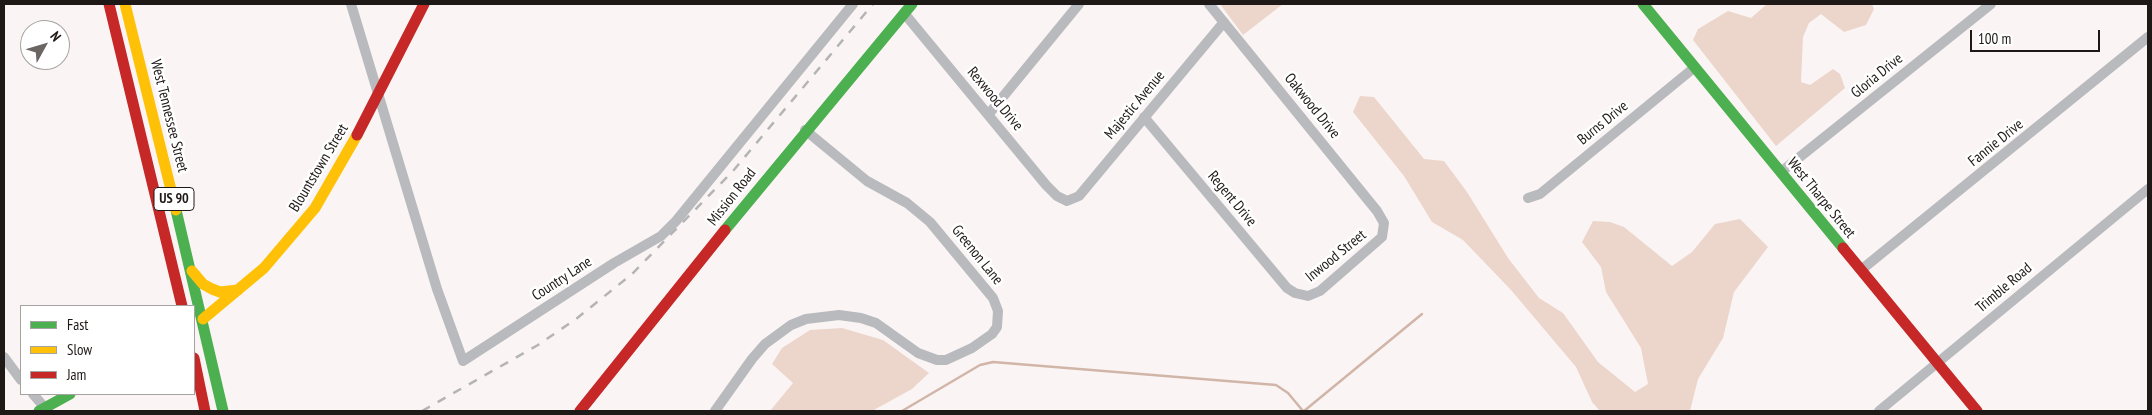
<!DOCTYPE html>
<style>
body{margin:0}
#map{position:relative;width:2152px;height:415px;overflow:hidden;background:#faf5f4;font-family:"PT Sans Narrow",sans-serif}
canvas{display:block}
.frame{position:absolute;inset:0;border:5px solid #1e1816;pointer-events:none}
.legend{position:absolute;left:20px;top:305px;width:175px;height:90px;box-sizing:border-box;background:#fff;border:1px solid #a5a3a2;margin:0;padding:6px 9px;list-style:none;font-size:15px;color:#1e1816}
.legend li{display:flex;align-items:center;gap:10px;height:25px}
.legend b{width:25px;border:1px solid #a5a3a2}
.north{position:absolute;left:20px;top:20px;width:50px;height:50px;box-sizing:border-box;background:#fff;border:1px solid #a5a3a2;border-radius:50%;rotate:51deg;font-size:14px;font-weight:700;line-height:20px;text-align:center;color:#1e1816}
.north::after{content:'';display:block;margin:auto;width:18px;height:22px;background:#6b6564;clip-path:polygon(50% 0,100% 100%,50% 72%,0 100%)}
.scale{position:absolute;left:1970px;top:30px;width:130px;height:22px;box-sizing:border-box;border:2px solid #1e1816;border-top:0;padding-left:6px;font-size:15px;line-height:18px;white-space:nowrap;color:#1e1816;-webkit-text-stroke:4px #fff;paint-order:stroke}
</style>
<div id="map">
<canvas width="2152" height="415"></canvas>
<div class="frame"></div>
<ul class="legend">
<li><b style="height:6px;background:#4caf50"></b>Fast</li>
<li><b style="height:6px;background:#ffc107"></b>Slow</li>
<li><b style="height:6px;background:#c62828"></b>Jam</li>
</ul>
<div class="north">N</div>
<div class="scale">100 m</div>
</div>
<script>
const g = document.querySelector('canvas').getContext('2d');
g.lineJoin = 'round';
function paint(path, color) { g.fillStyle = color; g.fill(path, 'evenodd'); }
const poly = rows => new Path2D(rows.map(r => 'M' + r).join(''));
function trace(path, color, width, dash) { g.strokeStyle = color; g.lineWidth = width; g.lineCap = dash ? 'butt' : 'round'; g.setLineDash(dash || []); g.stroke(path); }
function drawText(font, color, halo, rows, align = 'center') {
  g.font = font + ' "PT Sans Narrow",sans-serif'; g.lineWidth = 5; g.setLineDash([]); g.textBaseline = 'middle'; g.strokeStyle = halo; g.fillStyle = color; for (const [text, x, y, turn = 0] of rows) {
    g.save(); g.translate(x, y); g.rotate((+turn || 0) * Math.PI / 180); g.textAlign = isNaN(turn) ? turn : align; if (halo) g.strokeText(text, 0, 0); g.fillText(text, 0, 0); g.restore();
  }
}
paint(poly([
 [1220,4,1283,4,1243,35],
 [1767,4,1872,4,1874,9,1866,25,1844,32,1821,14,1809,23,1803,37,1801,82,1810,85,1833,69,1840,74,1845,88,1776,146,1693,40,1698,29,1728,11,1751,18],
 [1360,96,1374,97,1424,159,1444,161,1467,192,1508,258,1539,298,1563,313,1598,362,1635,392,1648,384,1641,348,1606,292,1601,267,1582,242,1593,221,1610,222,1624,227,1672,266,1692,252,1715,224,1740,219,1768,247,1734,292,1723,338,1698,379,1690,411,1600,411,1592,402,1576,367,1511,290,1463,240,1432,222,1404,176,1353,112],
 [842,328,883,340,929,373,912,389,872,411,770,411,793,383,772,364,782,348,810,330]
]), '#ecd5cb');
trace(poly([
 [902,411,980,365,993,362,1276,385,1288,393,1303,411],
 [1304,411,1422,314]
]), '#d1b5a8', 2.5);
trace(poly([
 [351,4,437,289,463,361,614,263,661,236,676,221,853,4],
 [904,13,1046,185,1057,196,1067,201,1079,196,1224,22],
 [988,115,1079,4],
 [1144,117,1287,288,1295,293,1308,296,1320,291,1382,237,1384,223,1377,211,1209,4],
 [1781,172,1991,4],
 [1528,198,1540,194,1695,67],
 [1861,270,2148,37],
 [4,357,21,380],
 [33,394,45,408],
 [715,411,752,359,765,344,791,325,806,319,839,315,861,318,876,323,918,353,937,360,946,360,972,348,992,334,997,327,998,311,993,298,930,222,907,203,867,181,805,130],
 [1879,411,2148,189]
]), '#b9babe', 10);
trace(poly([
 [1643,4,1843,248],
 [176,210,223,411],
 [725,230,912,4],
 [39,411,70,394]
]), '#4caf50', 11);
trace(poly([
 [125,4,176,210],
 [192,271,203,284,212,289,220,292,238,290],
 [203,319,264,268,315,208,357,135]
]), '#ffc107', 11);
trace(poly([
 [109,4,182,306],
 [357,135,424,4],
 [1843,248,1977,411],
 [194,358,205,411],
 [580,411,725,230]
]), '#c62828', 11);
trace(poly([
 [422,411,538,345,576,319,632,274,733,171,873,4]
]), '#b5b4b4', 2.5, [9, 9]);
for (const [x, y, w] of [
 [174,199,40]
]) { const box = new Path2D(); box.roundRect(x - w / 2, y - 11.5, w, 23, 4); g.fillStyle = '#fff'; g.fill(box); trace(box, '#1e1816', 1); }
drawText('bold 14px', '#1e1816', null, [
 ["US 90",174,199]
]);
drawText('15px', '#1e1816', '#fff', [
 ["Gloria Drive",1877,76,-39],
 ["Rexwood Drive",995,99,50],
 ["Majestic Avenue",1135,105,-50],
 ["Oakwood Drive",1312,106,51],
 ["West Tennessee Street",169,116,76],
 ["Burns Drive",1603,123,-39],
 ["Fannie Drive",1996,143,-39],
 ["Blountstown Street",319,168,-59],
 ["Mission Road",732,197,-52],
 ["West Tharpe Street",1821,198,51],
 ["Regent Drive",1232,199,50],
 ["Greenon Lane",977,255,51],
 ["Inwood Street",1336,256,-39],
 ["Country Lane",562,279,-33],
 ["Trimble Road",2004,288,-40]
]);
</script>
